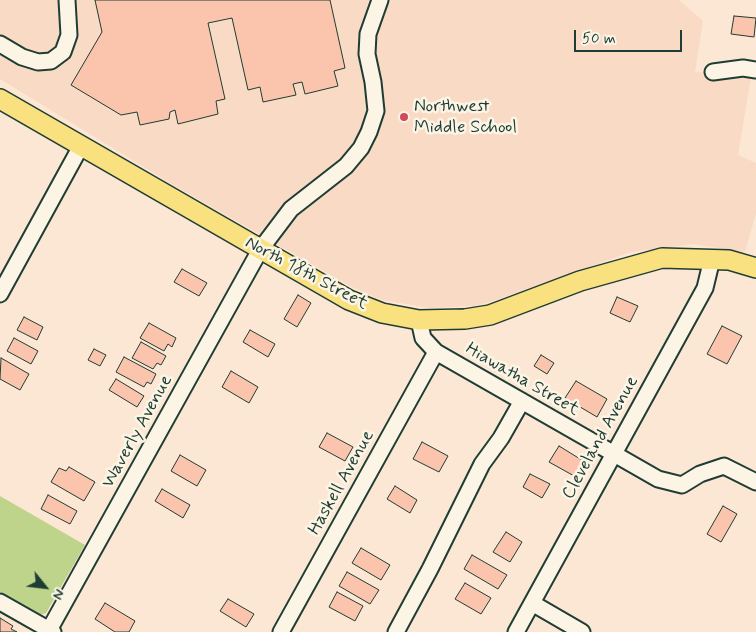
<!DOCTYPE html>
<style>
body{margin:0}
#map{position:relative;width:756px;height:632px;overflow:hidden;background:#fce7d4;font-family:Mynerve,sans-serif}
canvas{display:block}
.north{position:absolute;left:20px;top:562px;width:50px;height:50px;-webkit-text-stroke:4px #fcf5e5;paint-order:stroke;rotate:119deg;font-size:14px;font-weight:700;line-height:20px;text-align:center;color:#1f3d34}
.north::after{content:'';display:block;margin:auto;width:18px;height:22px;background:#1f3d34;clip-path:polygon(50% 0,100% 100%,50% 72%,0 100%)}
.scale{position:absolute;left:574px;top:30px;width:108px;height:22px;box-sizing:border-box;border:2px solid #1f3d34;border-top:0;padding-left:6px;font-size:15px;line-height:18px;white-space:nowrap;color:#1f3d34;-webkit-text-stroke:4px #fcf5e5;paint-order:stroke}
</style>
<div id="map">
<canvas width="756" height="632"></canvas>
<div class="north">N</div>
<div class="scale">50 m</div>
</div>
<script>
const g = document.querySelector('canvas').getContext('2d');
g.lineJoin = 'round';
function paint(path, color) { g.fillStyle = color; g.fill(path, 'evenodd'); }
const poly = rows => new Path2D(rows.map(r => 'M' + r).join(''));
function trace(path, color, width, dash) { g.strokeStyle = color; g.lineWidth = width; g.lineCap = dash ? 'butt' : 'round'; g.setLineDash(dash || []); g.stroke(path); }
function drawText(font, color, halo, rows, align = 'center') {
  g.font = font + ' Mynerve,sans-serif'; g.lineWidth = 5; g.setLineDash([]); g.textBaseline = 'middle'; g.strokeStyle = halo; g.fillStyle = color; for (const [text, x, y, turn = 0] of rows) {
    g.save(); g.translate(x, y); g.rotate((+turn || 0) * Math.PI / 180); g.textAlign = isNaN(turn) ? turn : align; if (halo) g.strokeText(text, 0, 0); g.fillText(text, 0, 0); g.restore();
  }
}
paint(poly([
 [0,0,679,0,703,21,695,72,751,77,738,155,756,163,756,214,745,252,693,244,631,252,490,302,474,306,430,308,382,300,350,286,170,183,0,79]
]), '#f8dac5');
paint(poly([
 [0,496,85,545,46,613,40,615,0,592]
]), '#bed48a');
const building = poly([
 [95,0,330,0,345,68,334,71,338,86,305,94,302,82,293,84,296,95,263,102,260,87,248,90,232,18,208,23,225,99,216,101,218,114,178,124,175,110,170,112,169,119,140,125,137,112,121,115,71,85,102,32,95,0],
 [734,16,756,18,754,37,731,34,734,16],
 [182,269,207,283,199,296,174,282,182,269],
 [298,295,311,303,297,327,284,319,298,295],
 [617,297,638,306,630,322,610,313,617,297],
 [24,317,43,327,37,340,17,330,24,317],
 [149,323,176,338,172,347,168,344,164,351,140,338,149,323],
 [722,326,742,336,727,364,707,354,722,326],
 [250,330,275,344,268,357,243,342,250,330],
 [14,338,38,351,31,364,7,351,14,338],
 [141,342,166,356,161,365,157,363,153,369,132,358,141,342],
 [94,349,106,355,100,366,88,360,94,349],
 [541,355,554,363,547,374,534,366,541,355],
 [124,357,156,374,151,384,147,382,144,387,116,372,124,357],
 [1,358,29,374,20,390,0,379,1,358],
 [231,371,258,387,249,403,222,387,231,371],
 [116,379,144,396,137,407,109,390,116,379],
 [576,381,607,399,597,417,565,398,576,381],
 [327,433,353,447,345,461,319,447,327,433],
 [422,442,448,456,439,472,413,459,422,442],
 [559,446,585,462,576,477,549,462,559,446],
 [180,455,206,470,197,486,171,471,180,455],
 [69,467,95,482,84,501,51,482,59,468,66,471,69,467],
 [530,474,550,484,542,498,523,487,530,474],
 [395,486,417,500,410,513,387,499,395,486],
 [162,489,190,505,183,518,155,501,162,489],
 [48,495,77,511,70,524,41,509,48,495],
 [723,506,737,514,721,542,707,534,723,506],
 [506,532,522,542,510,562,493,552,506,532],
 [361,548,390,565,381,580,352,563,361,548],
 [472,555,507,575,498,589,464,569,472,555],
 [347,572,379,590,370,604,339,586,347,572],
 [465,583,491,598,481,614,455,599,465,583],
 [337,592,363,606,355,621,329,607,337,592],
 [228,599,254,614,246,627,220,611,228,599],
 [105,603,135,621,129,632,115,632,95,619,105,603],
 [0,618,13,626,11,629,17,632,0,632,0,618]
]);
paint(building, '#fbc5ad');
trace(building, '#1f3d34', 1);
const minor = poly([
 [0,44,22,57,38,62,51,61,63,52,69,35,67,0],
 [713,72,743,68,756,70],
 [0,294,81,146],
 [419,320,423,338,436,352,658,479,682,485,700,474,724,466,756,482],
 [0,602,53,632],
 [532,603,582,632],
 [48,632,260,250,291,209,346,166,361,148,369,132,376,111,373,82,367,54,368,34,380,0],
 [281,632,436,352],
 [396,632,430,569,482,464,501,438,522,401],
 [516,632,705,288,712,259]
]);
const major = poly([
 [0,99,349,300,382,313,419,320,465,319,490,315,580,281,662,258,729,260,756,268]
]);
trace(minor, '#1f3d34', 19);
trace(major, '#1f3d34', 22);
trace(minor, '#fcf5e5', 15);
trace(major, '#fae180', 19);
for (const [x, y, r, color] of [
 [404,117,5,"#d1495b"]
]) { const dot = new Path2D(); dot.arc(x, y, r, 0, 2 * Math.PI); g.fillStyle = color; g.fill(dot); trace(dot, '#fcf5e5', 2); }
drawText('18px', '#1f3d34', '#fcf5e5', [
 ["Northwest",414,107],
 ["Middle School",414,128]
], 'left');
drawText('18px', '#1f3d34', '#fcf5e5', [
 ["North 18th Street",306,274,28],
 ["Hiawatha Street",522,380,30],
 ["Waverly Avenue",138,432,-61],
 ["Cleveland Avenue",601,438,-61],
 ["Haskell Avenue",342,483,-61]
]);
</script>
